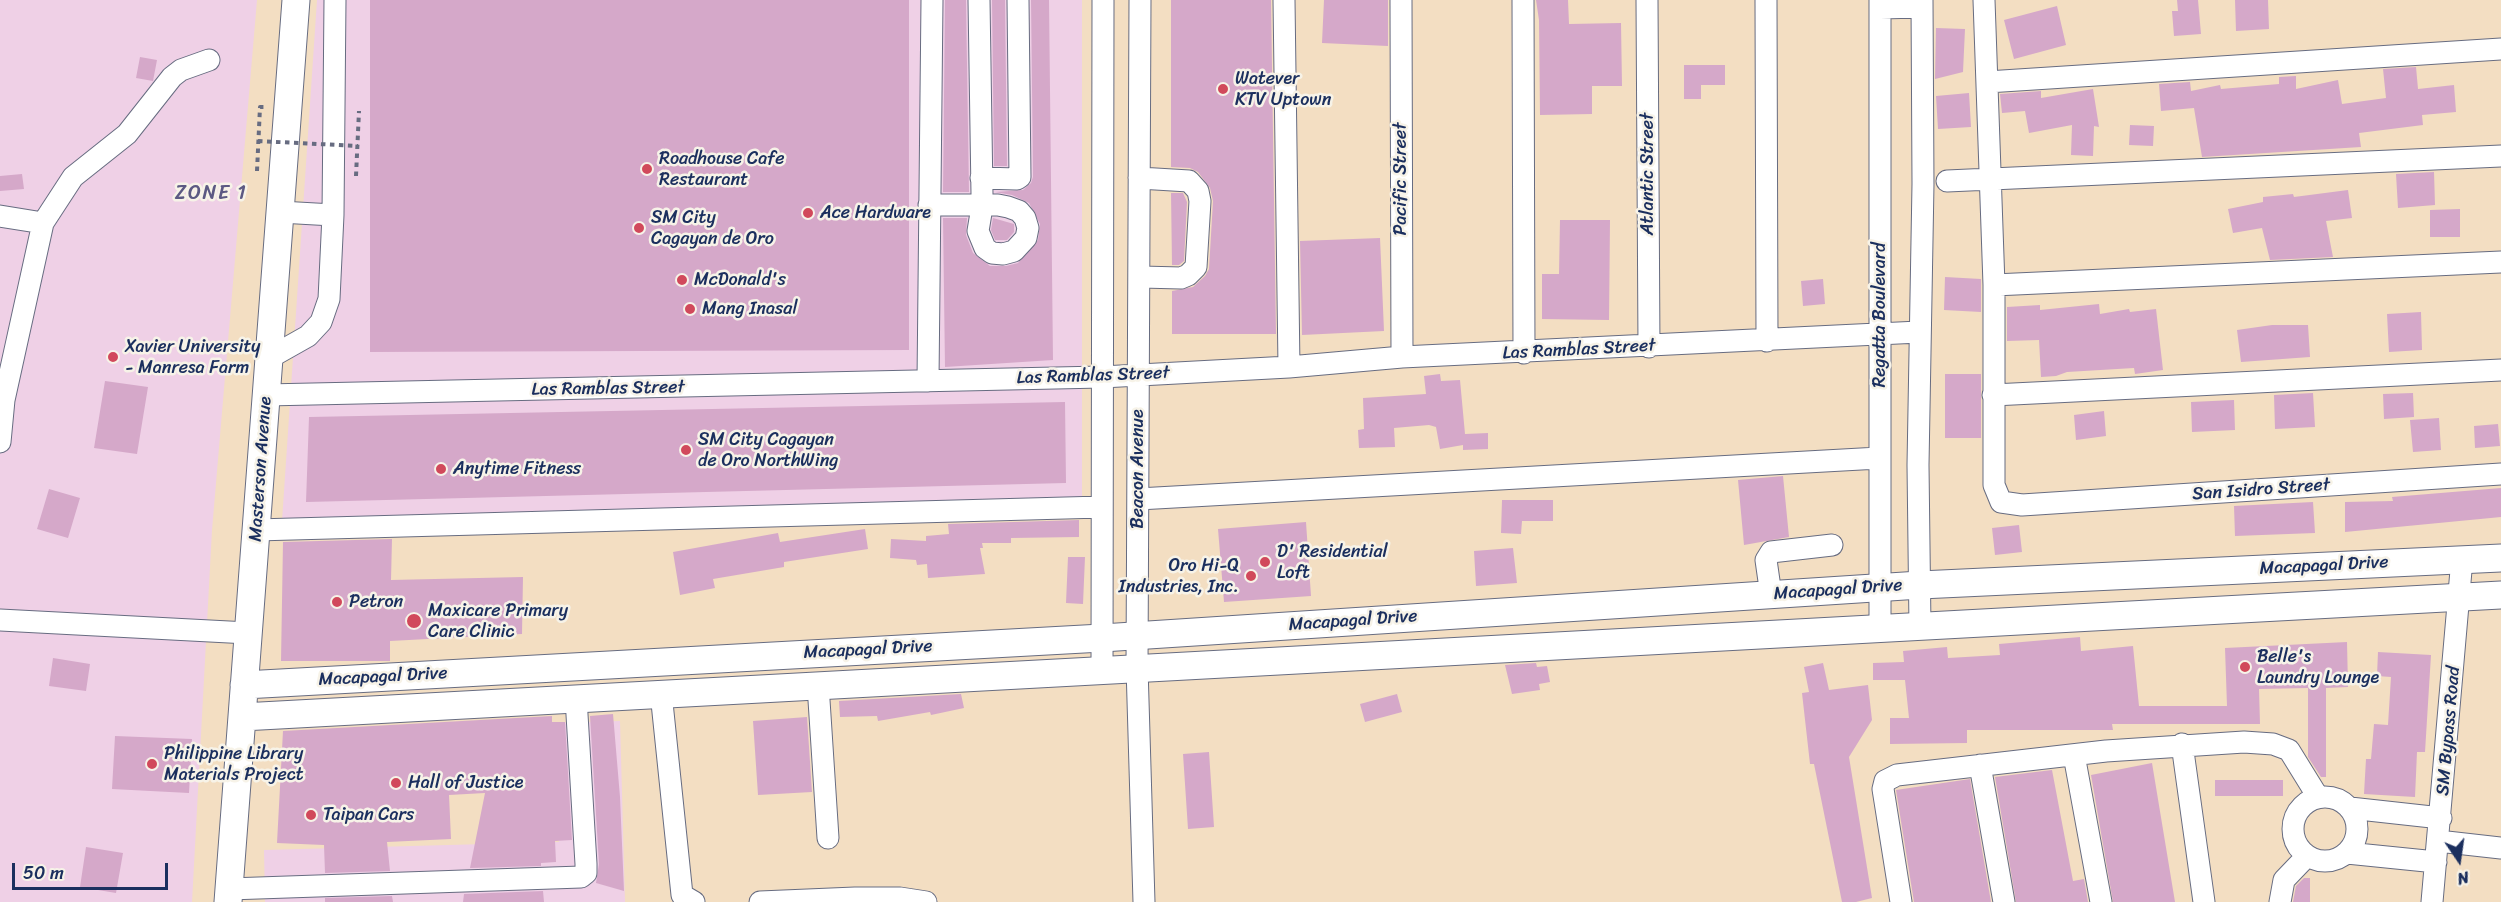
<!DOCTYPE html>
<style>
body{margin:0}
#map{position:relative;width:2501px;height:902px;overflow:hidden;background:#f3dec2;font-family:Sriracha,sans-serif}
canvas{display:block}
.north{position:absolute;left:2429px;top:830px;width:60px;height:60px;-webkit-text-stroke:4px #f7f3e8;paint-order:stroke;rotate:167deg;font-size:16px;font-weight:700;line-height:24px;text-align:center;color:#1b2f5e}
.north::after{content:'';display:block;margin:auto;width:21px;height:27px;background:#1b2f5e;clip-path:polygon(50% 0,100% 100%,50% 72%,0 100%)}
.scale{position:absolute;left:12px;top:863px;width:156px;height:27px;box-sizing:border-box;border:3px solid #1b2f5e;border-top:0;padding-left:8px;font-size:18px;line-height:21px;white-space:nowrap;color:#1b2f5e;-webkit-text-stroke:4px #f7f3e8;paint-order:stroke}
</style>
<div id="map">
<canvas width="2501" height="902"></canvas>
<div class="north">N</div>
<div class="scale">50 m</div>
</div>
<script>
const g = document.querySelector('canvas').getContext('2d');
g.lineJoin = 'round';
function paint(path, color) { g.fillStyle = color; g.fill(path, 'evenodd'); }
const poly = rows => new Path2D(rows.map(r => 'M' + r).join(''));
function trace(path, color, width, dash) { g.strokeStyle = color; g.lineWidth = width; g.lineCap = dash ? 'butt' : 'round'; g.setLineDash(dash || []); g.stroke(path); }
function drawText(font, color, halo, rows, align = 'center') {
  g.font = font + ' Sriracha,sans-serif'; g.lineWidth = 5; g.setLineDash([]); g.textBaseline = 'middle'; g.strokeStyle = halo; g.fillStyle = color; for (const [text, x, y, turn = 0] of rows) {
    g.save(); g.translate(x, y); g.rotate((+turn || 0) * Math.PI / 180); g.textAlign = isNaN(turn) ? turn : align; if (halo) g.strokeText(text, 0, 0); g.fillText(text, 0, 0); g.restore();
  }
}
paint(poly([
 [0,0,257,0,212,530,192,902,0,902],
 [317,0,1082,0,1082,499,282,521],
 [620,721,625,902,265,902,264,850,559,842,556,723]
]), '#efd0e6');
paint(poly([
 [370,0,909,0,909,350,370,352],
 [945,0,966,0,969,192,943,192],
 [992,0,1005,0,1007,166,994,166],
 [1031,0,1049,0,1053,360,945,367,943,218,967,218,966,235,973,253,990,266,1006,266,1018,263,1038,240,1040,224,1029,203,1012,195,995,192,1023,190,1031,183,1033,177],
 [1171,0,1271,0,1276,334,1172,334,1172,291,1193,287,1205,276,1209,269,1213,201,1210,188,1198,172,1190,168,1171,167],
 [1324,0,1388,0,1388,46,1322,43],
 [1536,0,1568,0,1569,24,1621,23,1622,86,1592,86,1592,114,1540,115,1539,20],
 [2177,0,2198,0,2201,34,2174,36,2172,11,2178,11],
 [2235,0,2268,0,2269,29,2236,31],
 [2057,6,2066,45,2014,59,2004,20],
 [1936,28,1965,29,1963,72,1935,79],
 [140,57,157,60,153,81,136,78],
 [1684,65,1725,65,1725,85,1701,85,1701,99,1684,99],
 [2416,67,2418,89,2454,85,2456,112,2422,115,2423,125,2359,133,2361,147,2202,157,2194,108,2161,111,2159,84,2190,82,2191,91,2220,85,2221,89,2279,84,2279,77,2296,76,2296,89,2338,80,2342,104,2386,98,2383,69],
 [2093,89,2099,127,2094,126,2093,156,2071,155,2072,125,2029,133,2025,111,2002,113,2000,94,2041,91,2041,98],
 [1969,93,1971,127,1938,129,1936,96],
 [2130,125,2154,126,2153,146,2129,145],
 [2434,172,2435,205,2398,208,2396,174],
 [22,174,24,189,0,191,0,176],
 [2348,190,2352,218,2326,221,2333,257,2270,260,2262,228,2233,233,2228,209,2263,202,2263,197,2293,194,2294,197],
 [1171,193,1183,193,1187,202,1184,261,1179,265,1172,265],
 [2460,209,2460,237,2430,237,2430,210],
 [993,218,1014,224,1014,232,1007,240,995,240,991,230],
 [1560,220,1610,220,1609,320,1542,319,1542,274,1559,274],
 [1380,238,1384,331,1302,335,1300,241],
 [1945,277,1981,279,1981,312,1944,310],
 [1823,279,1825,304,1803,306,1801,281],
 [2099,304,2100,314,2129,309,2130,312,2156,309,2163,370,2135,374,2134,368,2067,372,2056,376,2041,377,2039,340,2007,341,2007,307,2040,305,2040,310],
 [2421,312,2422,350,2389,352,2387,314],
 [2272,325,2308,325,2310,357,2241,362,2237,330],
 [1440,374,1441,381,1460,380,1465,434,1488,433,1488,449,1463,450,1463,445,1440,449,1436,427,1429,425,1394,428,1395,447,1359,448,1358,430,1364,429,1363,398,1426,394,1424,376],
 [1945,374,1981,374,1981,438,1945,438],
 [105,381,148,387,137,454,94,448],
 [2313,393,2315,427,2275,429,2274,395],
 [2413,393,2414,417,2384,419,2383,394],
 [2234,400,2235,430,2192,432,2191,402],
 [1065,402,1066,483,306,502,309,417],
 [2104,411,2106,436,2076,440,2074,415],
 [2439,418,2441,450,2413,452,2410,420],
 [2498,424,2500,446,2475,448,2474,426],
 [1783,476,1789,537,1744,545,1738,480],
 [2501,488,2501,517,2345,532,2345,502,2393,501,2392,497],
 [49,489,80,498,68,538,37,529],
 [1502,500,1553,500,1553,521,1522,521,1521,534,1501,533],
 [2313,502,2315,533,2235,536,2234,506],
 [1079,520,1079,537,1011,538,1011,543,982,543,983,548,980,548,985,574,928,578,927,564,917,565,916,560,890,558,891,539,926,541,926,536,949,534,948,524],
 [1306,522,1311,596,1224,602,1218,529],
 [2019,525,2022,552,1995,555,1992,528],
 [865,529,868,549,784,562,784,567,713,579,715,588,680,595,673,552,778,533,780,542],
 [392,539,391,580,523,577,522,634,390,641,390,661,281,661,283,542],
 [1513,548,1517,583,1476,586,1474,551],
 [1068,557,1085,557,1083,604,1066,603],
 [2080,637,2081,651,2133,646,2139,706,2227,706,2225,648,2347,642,2348,687,2326,688,2326,777,2321,777,2308,757,2308,688,2259,689,2260,724,2112,724,2113,730,1967,730,1967,743,1890,744,1890,718,1909,718,1905,680,1873,680,1873,663,1904,662,1903,651,1947,647,1948,658,2000,655,1999,644],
 [2378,652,2431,655,2425,752,2417,752,2415,797,2364,794,2366,759,2371,759,2374,724,2388,725,2391,677,2377,676],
 [53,658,90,664,86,691,49,686],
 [1536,663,1537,667,1547,666,1550,682,1539,684,1540,690,1512,694,1505,665],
 [1823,663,1829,690,1868,685,1872,720,1849,757,1872,898,1856,902,1842,902,1814,764,1810,764,1802,693,1809,692,1804,667],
 [961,694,964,708,931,715,930,712,878,721,877,716,840,717,839,701],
 [1397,694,1402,712,1365,722,1360,704],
 [613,714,620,797,624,891,596,883,599,864,590,716],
 [552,716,552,722,565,722,572,840,555,841,556,862,541,863,541,866,470,868,485,793,449,795,451,839,387,842,390,871,325,873,324,845,277,843,283,731],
 [807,717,812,792,758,795,753,721],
 [115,736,192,739,189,793,112,789],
 [1209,752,1214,827,1188,829,1183,754],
 [2152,763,2175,902,2113,902,2091,775],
 [2052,770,2073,881,2084,879,2088,902,2016,902,1995,777],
 [1970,779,1991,902,1914,902,1896,790],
 [2215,780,2283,780,2283,796,2215,796],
 [86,847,123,853,116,893,80,887],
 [2304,878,2310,878,2310,902,2293,902,2296,886],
 [543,891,544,902,463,902,464,894],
 [392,896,393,902,325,902,325,898]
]), '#d5a8c9');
const minor = poly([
 [1140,0,1137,667,1144,902],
 [1284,0,1289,367],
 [1401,0,1402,357],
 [1523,0,1524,353],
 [1647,0,1649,347],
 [1766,0,1767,341],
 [1880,0,1880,629],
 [1984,0,1994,285,1994,485,2001,502,2022,505,2501,474],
 [1880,8,1922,7],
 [1987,82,2501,49],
 [981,178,1017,179,1020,177,1018,0],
 [1139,178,1189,181,1198,191,1200,201,1196,267,1188,275,1181,278,1141,277],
 [1947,181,2501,156],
 [929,205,998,205,1008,207,1019,211,1025,218,1028,228,1026,238,1014,251,1003,254,992,253,985,248,978,231,981,213,982,194,979,0],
 [280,212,333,215],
 [0,216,43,223,73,177,127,134,172,77,181,70,209,60],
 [1994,285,2501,262],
 [269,358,308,336,321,322,329,299,333,215,335,0],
 [928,381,932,0],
 [266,395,1102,377,1289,367,1402,357,1919,332],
 [1993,395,2501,370],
 [0,442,4,400,43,223],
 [1138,499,1879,458],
 [256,530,1102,507],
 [1771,595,1766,560,1771,552,1832,545],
 [0,620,248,633],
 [1920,627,1918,465,1923,184,1922,0],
 [1102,669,1103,0],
 [818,685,828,838],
 [661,693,682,895,694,902],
 [2182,744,2204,902],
 [2074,755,2101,902],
 [1980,765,2004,902],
 '2293 829a32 32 0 1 1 64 0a32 32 0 1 1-64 0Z',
 [2350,808,2441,818],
 [2438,841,2501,848],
 [2347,853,2436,862],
 [229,889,581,877,586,873,586,864,576,698],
 [760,902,855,898,900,898,926,902],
 [1901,902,1883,789,1885,781,1897,775,2106,751,2244,742,2273,744,2289,750,2318,797],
 [2280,902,2284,880,2307,856],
 [2432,902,2462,559]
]);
const major = poly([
 [244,685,1102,638,1920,585,2501,558],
 [242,717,2501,595],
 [228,902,296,0]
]);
trace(minor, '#676c81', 23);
trace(major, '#676c81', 29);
trace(poly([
 [257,171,260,107,266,107],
 [356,176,359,111]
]), '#676c81', 4, [4.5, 4.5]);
trace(minor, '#fff', 21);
trace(major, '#fff', 27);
trace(poly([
 [258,141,358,146]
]), '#676c81', 4, [4.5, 4.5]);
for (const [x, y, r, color] of [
 [1223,89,6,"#d1495b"],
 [647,169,6,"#d1495b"],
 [808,213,6,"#d1495b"],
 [639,228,6,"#d1495b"],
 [682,280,6,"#d1495b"],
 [690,309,6,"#d1495b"],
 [113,357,6,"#d1495b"],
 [686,450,6,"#d1495b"],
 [441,469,6,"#d1495b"],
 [1265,562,6,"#d1495b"],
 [1251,576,6,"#d1495b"],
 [337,602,6,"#d1495b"],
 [414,621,8,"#d1495b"],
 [2245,667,6,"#d1495b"],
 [152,764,6,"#d1495b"],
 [396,783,6,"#d1495b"],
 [311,815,6,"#d1495b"]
]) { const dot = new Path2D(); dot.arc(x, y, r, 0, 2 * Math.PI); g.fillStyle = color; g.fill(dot); trace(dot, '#f7f3e8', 2); }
drawText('18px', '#1b2f5e', '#f7f3e8', [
 ["Watever",1235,79],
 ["KTV Uptown",1235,100],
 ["Roadhouse Cafe",659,159],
 ["Restaurant",659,180],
 ["Ace Hardware",820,213],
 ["SM City",651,218],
 ["Cagayan de Oro",651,239],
 ["McDonald's",694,280],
 ["Mang Inasal",702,309],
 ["Xavier University",125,347],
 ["- Manresa Farm",125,368],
 ["SM City Cagayan",698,440],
 ["de Oro NorthWing",698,461],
 ["Anytime Fitness",453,469],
 ["D' Residential",1277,552],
 ["Loft",1277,573],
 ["Oro Hi-Q",1239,566,"right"],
 ["Industries, Inc.",1239,587,"right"],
 ["Petron",349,602],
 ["Maxicare Primary",428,611],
 ["Care Clinic",428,632],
 ["Belle's",2257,657],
 ["Laundry Lounge",2257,678],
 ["Philippine Library",164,754],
 ["Materials Project",164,775],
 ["Hall of Justice",408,783],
 ["Taipan Cars",323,815]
], 'left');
drawText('18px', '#1b2f5e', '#f7f3e8', [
 ["Atlantic Street",1648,174,-90],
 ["Pacific Street",1401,179,-90],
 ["Regatta Boulevard",1880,315,-90],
 ["Las Ramblas Street",1579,350,-3],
 ["Las Ramblas Street",1093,376,-2],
 ["Las Ramblas Street",608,389,-1],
 ["Masterson Avenue",261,469,-86],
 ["Beacon Avenue",1138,469,-90],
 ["San Isidro Street",2261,490,-4],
 ["Macapagal Drive",2324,566,-3],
 ["Macapagal Drive",1838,590,-4],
 ["Macapagal Drive",1353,621,-4],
 ["Macapagal Drive",868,650,-3],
 ["Macapagal Drive",383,677,-3],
 ["SM Bypass Road",2449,731,-85]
]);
g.letterSpacing = '1.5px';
drawText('20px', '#5c5983', '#f7f3e8', [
 ["ZONE 1",211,194]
]);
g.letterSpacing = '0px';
</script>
